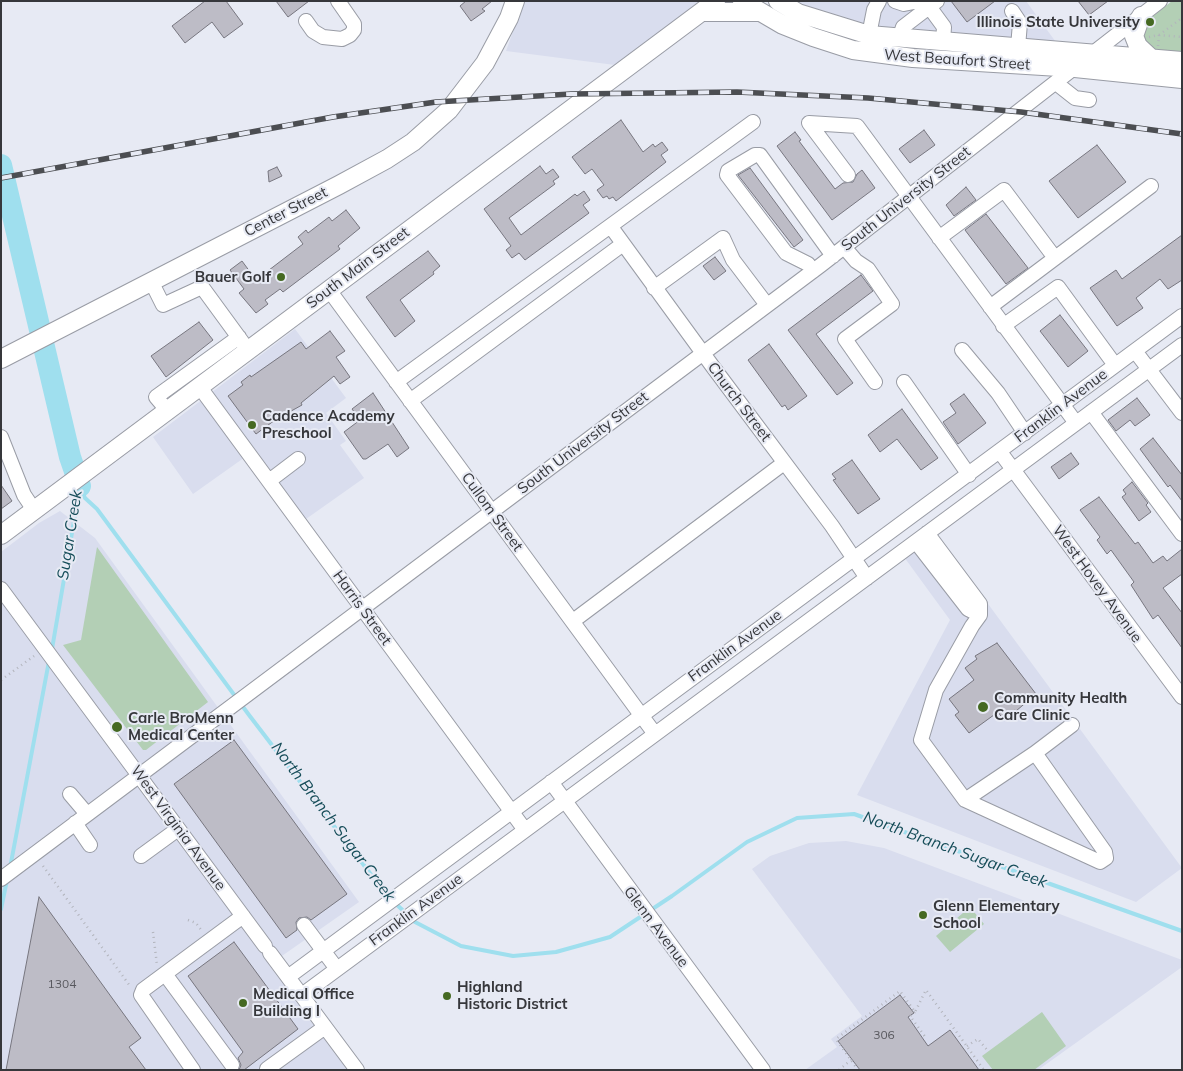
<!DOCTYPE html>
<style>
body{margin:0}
#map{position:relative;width:1183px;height:1071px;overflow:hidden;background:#e7eaf4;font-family:Mulish,sans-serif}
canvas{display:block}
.frame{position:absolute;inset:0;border:2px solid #36373b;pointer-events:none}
</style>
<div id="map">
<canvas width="1183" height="1071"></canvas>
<div class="frame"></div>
</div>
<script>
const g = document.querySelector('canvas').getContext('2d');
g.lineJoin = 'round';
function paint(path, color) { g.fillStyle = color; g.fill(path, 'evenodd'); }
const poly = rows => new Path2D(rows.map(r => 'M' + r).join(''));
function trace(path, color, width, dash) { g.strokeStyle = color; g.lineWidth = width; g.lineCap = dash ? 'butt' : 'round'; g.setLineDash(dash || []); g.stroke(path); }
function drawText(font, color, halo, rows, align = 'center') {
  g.font = font + ' Mulish,sans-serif'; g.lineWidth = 4; g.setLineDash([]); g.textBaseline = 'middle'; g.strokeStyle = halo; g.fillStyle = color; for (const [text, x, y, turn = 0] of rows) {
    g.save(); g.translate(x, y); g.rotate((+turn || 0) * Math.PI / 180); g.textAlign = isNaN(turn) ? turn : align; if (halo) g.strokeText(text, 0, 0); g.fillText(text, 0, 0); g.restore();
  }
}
paint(poly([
 [524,1,701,1,615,65,506,51],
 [792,1,1026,1,1058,45,860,28],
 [295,329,346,398,326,413,346,441,340,445,364,478,306,519,255,450,193,494,153,437],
 [60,511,95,538,359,902,269,965,347,1070,1,1070,1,552,39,523],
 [936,533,1182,868,1136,902,857,795,950,620,904,557],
 [846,841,884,848,1182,960,1182,967,1038,1070,805,1070,837,1047,831,1039,862,1016,752,869,770,856,809,843]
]), '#d9ddee');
paint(poly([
 [1172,1,1182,1,1182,54,1157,52,1145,47,1140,30,1143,24],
 [97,547,208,702,146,750,143,750,63,645,81,640],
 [970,907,984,924,950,952,936,936],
 [1042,1012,1066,1046,1034,1070,993,1070,982,1056]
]), '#b3cfb5');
trace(poly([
 [80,486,85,498,97,509,249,715,389,898],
 [52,649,80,486],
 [10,868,49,661],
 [394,902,415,922,461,946,513,956,556,952,610,937,672,896,747,842,797,818,854,814,1182,931],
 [1,909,7,880]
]), '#9fdfee', 4);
trace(poly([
 [1,165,70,457,80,486]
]), '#9fdfee', 22);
const building = poly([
 [205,1,226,1,243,24,224,38,212,22,185,43,172,26,205,1],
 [276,1,309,1,288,17,276,1],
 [466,1,492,1,482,9,485,11,471,21,460,6,466,1],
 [951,1,995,1,967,22,951,1],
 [1078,1,1108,1,1089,15,1078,1],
 [621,120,643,152,653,144,655,147,662,142,668,150,661,155,666,162,616,201,613,197,609,199,607,196,603,198,597,190,604,185,592,169,585,174,572,157,621,120],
 [924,130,935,145,910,163,899,149,924,130],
 [795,132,801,140,799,141,835,189,843,183,853,182,857,174,862,170,875,188,832,220,777,146,795,132],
 [1097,145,1126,182,1078,218,1049,181,1097,145],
 [540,166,546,174,553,169,559,177,553,181,555,184,509,218,521,235,575,194,577,196,584,191,590,200,583,205,589,213,525,260,519,253,512,258,506,250,511,246,484,209,540,166],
 [277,167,282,176,269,182,268,171,277,167],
 [750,168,803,240,794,247,738,175,750,168],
 [966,187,976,200,954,216,946,205,966,187],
 [346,210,360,228,338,246,340,249,283,292,280,289,265,300,268,304,256,313,239,293,244,289,230,270,242,261,256,280,303,244,298,237,306,230,308,233,329,217,332,221,346,210],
 [986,214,1028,268,1006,284,965,230,986,214],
 [1182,235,1182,280,1168,289,1160,279,1136,298,1143,308,1117,326,1090,288,1116,270,1122,279,1182,235],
 [428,251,440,266,433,272,434,274,400,300,415,321,395,337,366,297,428,251],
 [715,257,726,271,714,280,703,266,715,257],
 [861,275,873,291,816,334,853,383,837,395,788,330,861,275],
 [1060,315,1088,351,1068,367,1040,331,1060,315],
 [199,322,213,340,166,377,151,356,199,322],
 [330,331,345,351,336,357,350,377,340,384,334,376,301,403,302,405,275,420,256,434,228,396,243,385,241,382,250,375,251,377,301,342,306,349,330,331],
 [769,344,807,396,788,410,785,405,782,407,748,360,769,344],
 [373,393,409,448,397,457,388,444,366,459,363,459,344,432,360,420,352,409,373,393],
 [964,394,986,423,958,444,943,422,956,413,950,404,964,394],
 [1137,398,1150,415,1135,426,1130,420,1116,431,1108,420,1137,398],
 [902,409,938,458,921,470,897,439,880,452,868,435,902,409],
 [1153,438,1182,475,1182,501,1170,485,1168,487,1140,449,1153,438],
 [1071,453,1079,464,1059,479,1051,467,1071,453],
 [852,460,880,499,858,514,833,480,836,479,832,474,852,460],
 [1132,482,1148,503,1146,505,1151,512,1139,521,1122,497,1126,494,1123,490,1132,482],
 [1,485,12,501,1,509,1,485],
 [1099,497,1135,544,1138,542,1153,563,1163,556,1167,561,1182,549,1182,574,1163,588,1182,613,1182,648,1158,615,1153,619,1131,585,1134,582,1111,550,1107,554,1097,540,1100,537,1080,510,1099,497],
 [997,643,1036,694,1016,711,1015,710,1003,719,998,712,969,733,955,715,959,712,949,699,974,680,965,668,977,659,975,656,997,643],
 [234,740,347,894,311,920,307,917,299,918,296,922,297,930,286,938,174,784,234,740],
 [39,897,141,1038,129,1047,146,1070,6,1070,39,897],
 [234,942,298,1029,244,1070,239,1070,241,1065,238,1058,243,1052,188,976,234,942],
 [900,995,914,1013,908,1017,928,1046,950,1030,979,1070,860,1070,838,1041,900,995]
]);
paint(building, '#bdbcc6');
trace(building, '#77767f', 1);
const minor = poly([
 [895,1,904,4,919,1],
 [1012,11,1020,23,1018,47],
 [933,12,944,27,943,42],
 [306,21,313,31,323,37,342,39,350,35,354,30,354,24,338,1],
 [869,35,874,10,879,1],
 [899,39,903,27,937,1],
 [1056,83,1075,98,1089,100],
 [848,175,809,123,857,126,1076,423],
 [611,227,713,367,832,526,867,578],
 [939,238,1004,190,1055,258],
 [844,247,856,261,868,269,892,304,845,339,875,382],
 [813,271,808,264,786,253,727,175,728,171,755,155,760,155,833,256],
 [151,281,163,305,202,287,248,350],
 [654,288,723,238,733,260,767,305],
 [329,290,655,734],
 [990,307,1151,186],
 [1003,326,1058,287,1115,365],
 [962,350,998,393,1025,433],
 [1135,351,1182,413],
 [396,382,753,122],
 [904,382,969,475],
 [199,386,525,830],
 [410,401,623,244],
 [167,410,156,397,239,337],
 [1091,412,1182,534],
 [1,437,24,495,34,510],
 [1000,452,1182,697],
 [269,481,298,459],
 [916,542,968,609,980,615,980,604,927,533],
 [1,589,265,946],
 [573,621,784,463],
 [1035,753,1072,725],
 [551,782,763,1070],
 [70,794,87,814],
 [965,800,1035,753,1105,852,1106,858,1100,862,965,800,921,740,936,690,972,626,980,615],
 [75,823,90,845],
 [141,856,178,829],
 [1,879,821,265,1160,1],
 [304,925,337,969],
 [270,953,357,1070],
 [165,974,232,1065],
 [288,977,1182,316],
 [302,995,1182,345],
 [267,1069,325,1027],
 [193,1070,141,995,143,990,243,916]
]);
const major = poly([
 [742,1,783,25,813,37,853,50,913,58,1075,68,1182,79],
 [778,1,798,13,869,35,1182,61],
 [701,12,759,12],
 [1141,16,1134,36,1138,46,1152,59],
 [1,359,339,185,387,159,413,142,449,110,485,63,509,18,515,1],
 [1,535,716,1]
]);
trace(minor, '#999ca5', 16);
trace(major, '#999ca5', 20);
trace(poly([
 [1159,35,1182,18],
 [1149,37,1159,35,1182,37],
 [1158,46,1159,35],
 [1,680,34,656],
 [43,866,130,986],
 [188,920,196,923,202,931],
 [153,932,157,965],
 [915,1012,910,1016,926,1038],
 [967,1046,978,1039,988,1051],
 [839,1070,851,1060],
 [858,1070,836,1039,900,991,915,1012,926,990,984,1070]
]), '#b2b4bc', 2.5, [1, 4]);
trace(minor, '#fff', 14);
trace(major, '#fff', 18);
const rail = poly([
 [1,178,333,117,436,102,571,94,737,92,868,98,1021,112,1182,134]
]);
trace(rail, '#4c4e52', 5.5);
trace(rail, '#e7eaf4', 4, [11]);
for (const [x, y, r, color] of [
 [1150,22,5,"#456922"],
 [281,277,5,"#456922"],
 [252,425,5,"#456922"],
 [983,707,6,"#456922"],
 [117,727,6,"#456922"],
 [923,915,5,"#456922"],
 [447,996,5,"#456922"],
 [243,1003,5,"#456922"]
]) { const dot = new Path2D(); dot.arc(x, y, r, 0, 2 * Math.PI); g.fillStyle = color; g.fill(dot); trace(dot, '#e7eaf4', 2); }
drawText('12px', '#58585e', null, [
 ["1304",62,984],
 ["306",884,1035]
]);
drawText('bold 15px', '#36373b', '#e7eaf4', [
 ["Illinois State University",1140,22,"right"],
 ["Bauer Golf",271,277,"right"],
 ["Cadence Academy",262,416],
 ["Preschool",262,433],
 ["Community Health",994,698],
 ["Care Clinic",994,715],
 ["Carle BroMenn",128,718],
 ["Medical Center",128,735],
 ["Glenn Elementary",933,906],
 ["School",933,923],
 ["Highland",457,987],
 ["Historic District",457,1004],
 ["Medical Office",253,994],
 ["Building I",253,1011]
], 'left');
drawText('15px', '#36373b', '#e7eaf4', [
 ["West Beaufort Street",957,60,4],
 ["South University Street",906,199,-38],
 ["Center Street",286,212,-27],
 ["South Main Street",358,268,-37],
 ["Church Street",739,402,53],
 ["Franklin Avenue",1061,406,-37],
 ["South University Street",583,443,-37],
 ["Cullom Street",492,512,54],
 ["West Hovey Avenue",1097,584,54],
 ["Harris Street",362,608,54],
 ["Franklin Avenue",735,646,-36],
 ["West Virginia Avenue",178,828,54],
 ["Franklin Avenue",416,910,-36],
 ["Glenn Avenue",656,927,53]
]);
drawText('italic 16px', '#164d59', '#e7eaf4', [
 ["Sugar Creek",70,535,-81],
 ["North Branch Sugar Creek",333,822,53],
 ["North Branch Sugar Creek",955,850,20]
]);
</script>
